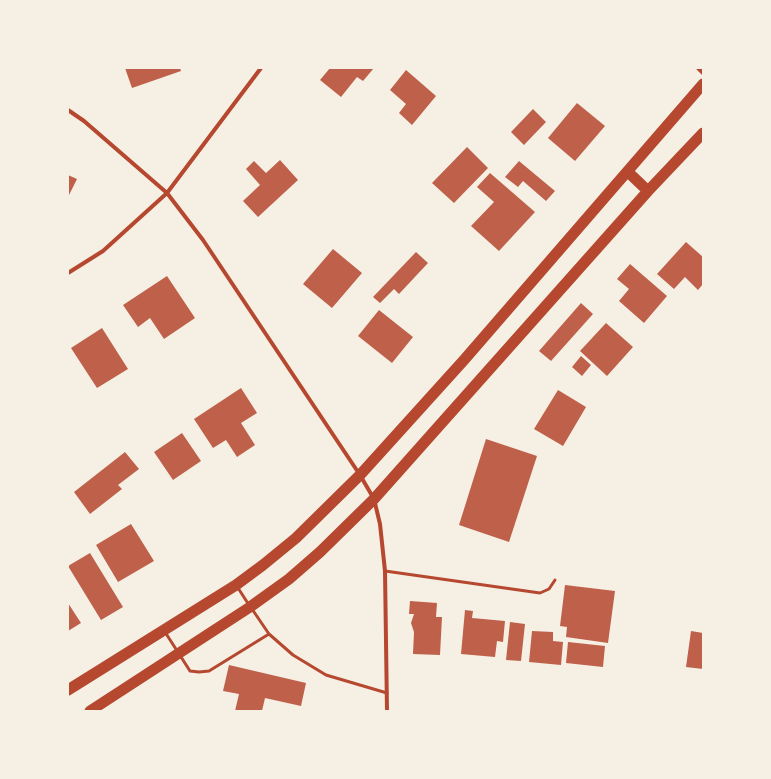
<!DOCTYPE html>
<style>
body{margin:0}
#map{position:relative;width:771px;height:779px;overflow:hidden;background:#f6efe4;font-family:"Varela Round",sans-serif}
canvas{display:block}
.frame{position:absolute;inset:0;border:69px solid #f6efe4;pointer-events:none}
</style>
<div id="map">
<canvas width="771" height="779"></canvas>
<div class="frame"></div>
</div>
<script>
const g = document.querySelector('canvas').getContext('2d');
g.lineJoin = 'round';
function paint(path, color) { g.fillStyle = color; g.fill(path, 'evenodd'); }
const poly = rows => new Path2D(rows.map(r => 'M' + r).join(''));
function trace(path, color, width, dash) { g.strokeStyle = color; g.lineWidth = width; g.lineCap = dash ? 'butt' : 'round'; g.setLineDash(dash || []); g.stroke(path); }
paint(poly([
 [125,68,180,68,181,71,132,88],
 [330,68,374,68,363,81,357,77,341,97,320,80],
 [406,70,436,96,412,125,399,113,406,104,390,90],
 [577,103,605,126,575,161,548,138],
 [533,109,546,122,524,145,511,132],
 [467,147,488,168,454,203,432,183],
 [280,160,298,180,258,217,243,201,260,185,246,169,254,161,266,173],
 [519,161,555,191,546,201,523,181,518,187,505,177],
 [490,173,535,212,499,251,471,226,494,202,477,187],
 [68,175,77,179,68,197],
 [686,242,703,257,703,284,698,290,685,277,674,289,657,274],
 [333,249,362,273,332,308,303,284],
 [416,252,428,263,399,294,394,289,380,303,373,297],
 [630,264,667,296,644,323,619,301,629,289,617,279],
 [167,276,195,318,164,339,150,318,138,327,123,305],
 [581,303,593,314,551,361,539,351],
 [379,310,413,337,392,363,358,336],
 [606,323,633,347,607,376,580,351],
 [102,328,128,369,97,388,71,348],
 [581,356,591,365,582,376,572,367],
 [241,388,257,413,241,423,255,445,237,457,226,440,213,448,194,419],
 [558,390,586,407,563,446,534,429],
 [182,433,201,461,173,480,154,452],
 [486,439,537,456,509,542,459,525],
 [125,452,139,469,118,485,122,489,90,514,74,492],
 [131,524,154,561,118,582,96,545],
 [90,553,123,607,101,620,68,566],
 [565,585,615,591,608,643,566,637,567,627,560,626],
 [410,601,437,603,436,617,442,617,440,655,413,654,414,632,411,623,414,614,409,614],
 [68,603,81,623,68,631],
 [465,610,473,611,472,618,505,621,503,642,497,641,495,657,461,654],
 [510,622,525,624,521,661,506,660],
 [532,631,553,632,553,641,563,642,561,665,529,662],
 [691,631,703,633,703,669,686,667],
 [568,642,605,646,603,667,566,663],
 [229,665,306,683,301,706,265,698,262,711,235,711,239,694,223,691]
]), '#bf614a');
trace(poly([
 [385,571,540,593,549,589,555,580],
 [238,588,249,605],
 [252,609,269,634,293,655,326,675,387,693],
 [165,632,190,671,199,672,209,671,269,634]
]), '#b5482f', 3);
trace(poly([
 [698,68,703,73],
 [68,110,84,121,167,193,203,240,360,475,374,499,380,524,385,571,387,711],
 [68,273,103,251,167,193,261,68]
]), '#b5482f', 4);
trace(poly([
 [628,172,648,191],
 [68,690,236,585,263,565,296,538,360,475,464,360,703,84],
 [90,711,250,607,289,579,320,552,374,499,648,191,703,133]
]), '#b5482f', 11);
</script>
